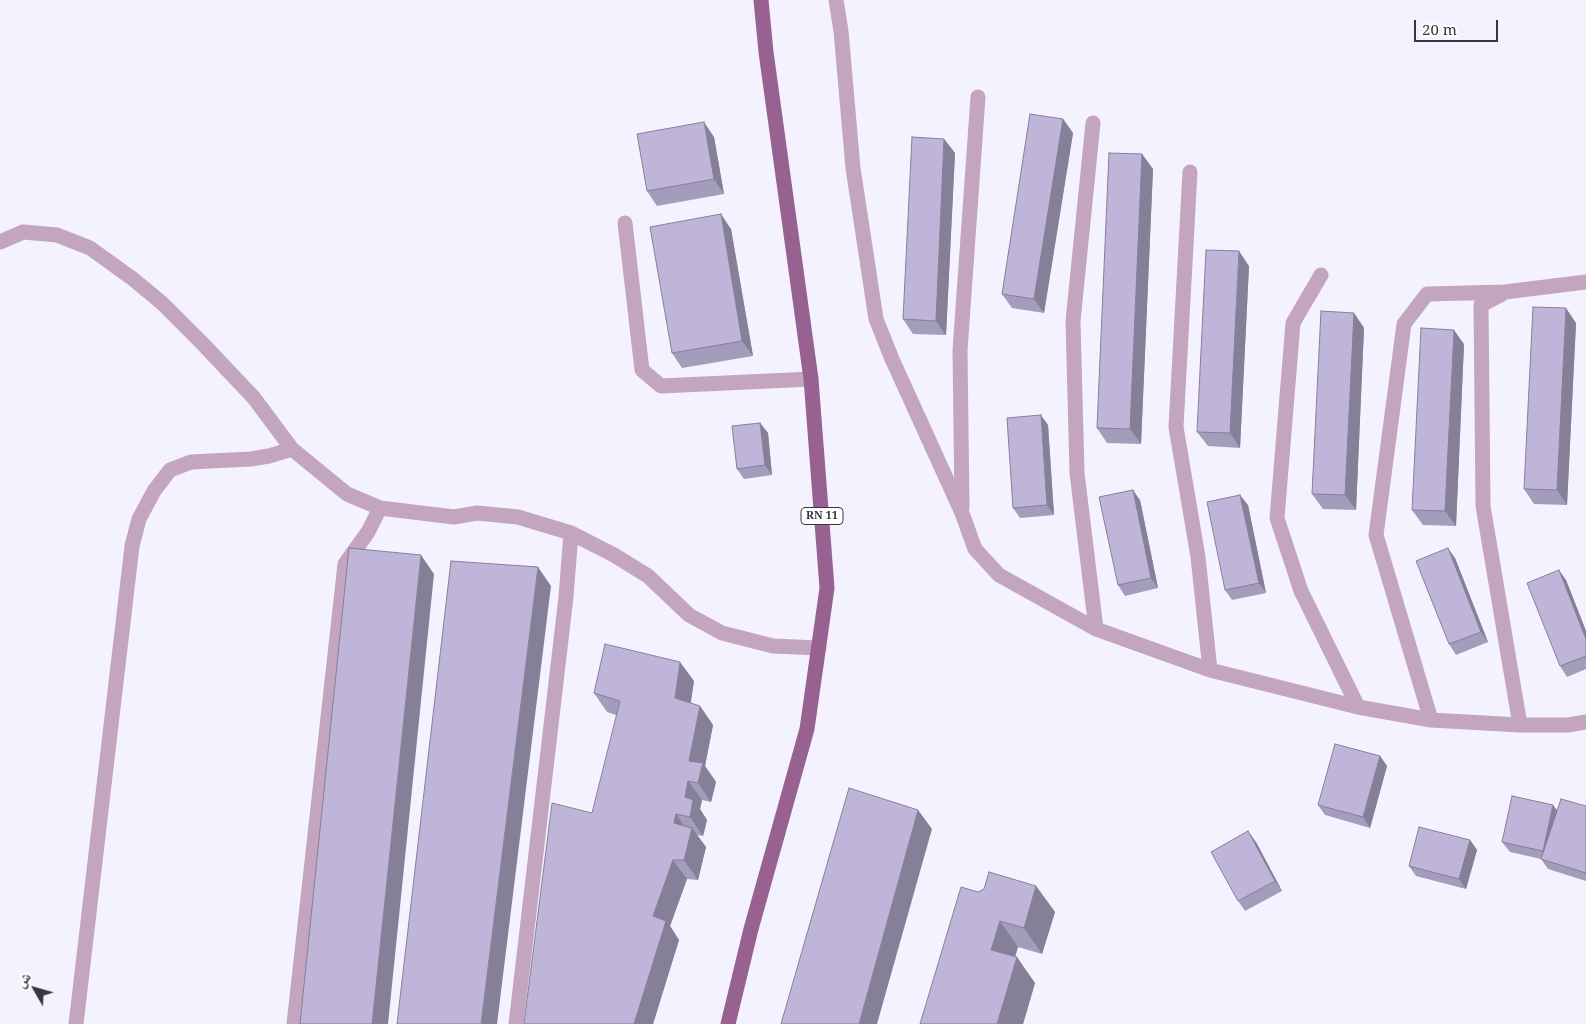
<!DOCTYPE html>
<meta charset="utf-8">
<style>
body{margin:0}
#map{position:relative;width:1586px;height:1024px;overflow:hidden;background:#f5f2ff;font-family:"Noto Serif","Noto Naskh Arabic",serif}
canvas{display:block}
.north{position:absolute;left:10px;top:964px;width:50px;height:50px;-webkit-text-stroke:4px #fff;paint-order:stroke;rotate:308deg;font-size:14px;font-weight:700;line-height:20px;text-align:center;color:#383441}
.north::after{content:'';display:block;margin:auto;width:18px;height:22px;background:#383441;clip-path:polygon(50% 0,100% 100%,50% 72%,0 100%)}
.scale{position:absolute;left:1414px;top:20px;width:84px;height:22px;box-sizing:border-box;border:2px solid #383441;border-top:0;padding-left:6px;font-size:15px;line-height:18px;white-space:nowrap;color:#383441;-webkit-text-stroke:4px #fff;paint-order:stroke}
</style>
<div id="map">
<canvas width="1586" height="1024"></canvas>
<div class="north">ش</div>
<div class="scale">20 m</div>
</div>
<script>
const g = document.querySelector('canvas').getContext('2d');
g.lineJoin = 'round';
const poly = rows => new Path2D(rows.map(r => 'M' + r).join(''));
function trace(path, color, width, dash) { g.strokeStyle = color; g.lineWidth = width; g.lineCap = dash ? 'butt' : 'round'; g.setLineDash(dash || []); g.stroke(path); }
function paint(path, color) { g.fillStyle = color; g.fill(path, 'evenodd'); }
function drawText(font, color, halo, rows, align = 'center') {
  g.font = font + ' "Noto Serif",serif'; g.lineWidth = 4; g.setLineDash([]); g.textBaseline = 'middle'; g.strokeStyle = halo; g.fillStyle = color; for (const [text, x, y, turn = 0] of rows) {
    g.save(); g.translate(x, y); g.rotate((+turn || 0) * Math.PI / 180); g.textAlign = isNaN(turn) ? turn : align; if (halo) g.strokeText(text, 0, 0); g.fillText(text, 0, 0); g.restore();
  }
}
trace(poly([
 [836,0,841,31,853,168,876,319,892,359,962,513,975,549,999,575,1096,629,1210,670,1358,707,1431,720,1520,725,1568,725,1586,722],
 [1093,123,1073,321,1077,473,1096,629],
 [1190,172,1176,427,1198,557,1210,670],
 [625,223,642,370,661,386,811,379],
 [0,242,23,232,57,235,90,248,133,279,162,303,202,343,254,398,292,449,347,494,380,508],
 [1321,275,1293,323,1277,518,1301,591,1358,707],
 [1502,294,1481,305,1483,506,1520,725],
 [962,507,960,350,978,97],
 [1431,720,1376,535,1404,324,1427,294,1505,292,1586,282],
 [76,1024,132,546,139,519,154,491,170,470,191,462,251,459,269,456,292,449],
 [294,1024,345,564,368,532,380,508,454,517,477,513,518,517,571,533,614,555,648,576,689,615,722,633,773,646,819,648],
 [516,1024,566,597,571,533]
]), '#c3a5c0', 15);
trace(poly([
 [728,1024,751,929,807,729,827,588,811,379,766,52,761,0]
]), '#976292', 15);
paint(poly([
 [1063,119,1073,133,1044,313,1012,308,1002,294],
 [714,137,724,194,657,206,647,191],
 [944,139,955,153,946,335,913,334,903,319],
 [1142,154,1153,169,1141,444,1107,443,1097,428],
 [731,229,753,356,682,368,672,353],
 [1249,266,1240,448,1208,446,1197,432],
 [1354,313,1364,328,1356,510,1323,509,1312,494],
 [1576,323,1567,505,1534,504,1524,489],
 [1464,344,1456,526,1423,525,1412,510],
 [760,423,768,433,772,475,744,479,737,469],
 [1048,425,1054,515,1020,518,1013,508],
 [1140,500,1158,588,1125,596,1118,585],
 [1248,505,1266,593,1232,600,1225,590],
 [1455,558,1488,642,1456,655,1449,644],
 [1566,580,1586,631,1586,669,1567,677,1560,666],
 [694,681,691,703,700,706,713,725,705,766,716,782,711,802,702,800,700,809,707,820,703,836,697,835,706,847,698,880,687,879,670,926,679,940,653,1024,616,715,607,712,594,693],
 [1380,756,1387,766,1370,828,1325,815,1318,805],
 [1553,805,1557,810,1586,806,1586,881,1548,869,1541,859,1510,852,1502,842],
 [1470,840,1477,850,1466,889,1416,876,1409,866],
 [1256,842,1282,891,1245,911,1238,901],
 [1036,886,1055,912,1042,954,1018,947,1015,957,1035,983,1023,1024,978,892]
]), '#a49cbb');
paint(poly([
 [1063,119,1073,133,1044,313,1034,299],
 [704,122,714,137,724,194,714,179],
 [944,139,955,153,946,335,936,321],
 [1142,154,1153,169,1141,444,1130,429],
 [721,214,731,229,753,356,742,341],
 [1239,251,1249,266,1240,448,1230,433],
 [1566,308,1576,323,1567,505,1557,490],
 [1354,313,1364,328,1356,510,1345,495],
 [1454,330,1464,344,1456,526,1445,511],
 [1041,415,1048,425,1054,515,1047,505],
 [760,423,768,433,772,475,765,465],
 [1133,490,1140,500,1158,588,1151,578],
 [1240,495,1248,505,1266,593,1259,583],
 [1448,548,1455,558,1488,642,1481,632],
 [421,555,434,574,388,1024,372,1024],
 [538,567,551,586,497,1024,481,1024],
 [1559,570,1566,580,1586,631,1586,639],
 [680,662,694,681,688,717,675,698],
 [700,706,713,725,705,766,716,782,711,802,698,783,689,761],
 [1380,756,1387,766,1370,828,1363,817],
 [688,781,702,800,700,809,707,820,703,836,690,817,685,797],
 [1553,805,1560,815,1550,861,1543,851],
 [918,810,932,829,877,1024,859,1024],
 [676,814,689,833,674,823],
 [692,828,706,847,698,880,684,860],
 [1248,831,1256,842,1282,891,1275,881],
 [1470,840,1477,850,1466,889,1459,879],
 [673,860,687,879,670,926,679,940,653,1024,634,1024,653,916],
 [1036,886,1055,912,1042,954,1024,928],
 [1000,921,1018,947,1009,976,991,950],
 [1017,957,1035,983,1023,1024,997,1024]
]), '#867f98');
const building = poly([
 [1030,114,1063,119,1034,299,1002,294,1030,114],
 [704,122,714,179,647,191,637,134,704,122],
 [912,137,944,139,936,321,903,319,912,137],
 [1109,153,1142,154,1130,429,1097,428,1109,153],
 [721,214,742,341,672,353,650,227,721,214],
 [1206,250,1239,251,1230,433,1197,432,1206,250],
 [1533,307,1566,308,1557,490,1524,489,1533,307],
 [1321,311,1354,313,1345,495,1312,494,1321,311],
 [1421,328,1454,330,1445,511,1412,510,1421,328],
 [1041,415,1047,505,1013,508,1007,418,1041,415],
 [760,423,765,465,737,469,732,426,760,423],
 [1133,490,1151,578,1118,585,1099,497,1133,490],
 [1240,495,1259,583,1225,590,1207,502,1240,495],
 [349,548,421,555,372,1024,300,1024,349,548],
 [1448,548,1481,632,1449,644,1416,561,1448,548],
 [451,561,538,567,481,1024,397,1024,451,561],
 [1559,570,1586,639,1586,656,1560,666,1527,583,1559,570],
 [605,644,680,662,675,698,700,706,689,761,703,763,698,783,688,781,685,797,693,800,690,817,676,814,674,823,692,828,684,860,673,860,653,916,666,921,634,1024,524,1024,552,803,592,813,620,701,594,693,605,644],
 [1335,744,1380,756,1363,817,1318,805,1335,744],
 [849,788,918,810,859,1024,781,1024,849,788],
 [1512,796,1553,805,1543,851,1502,842,1512,796],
 [1561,799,1586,806,1586,873,1541,859,1561,799],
 [1419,827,1470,840,1459,879,1409,866,1419,827],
 [1248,831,1275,881,1238,901,1211,852,1248,831],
 [989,872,1036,886,1024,928,1000,921,991,950,1017,957,997,1024,920,1024,961,887,978,892,984,889,989,872]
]);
paint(building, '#bfb5d9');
trace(building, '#867f98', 1);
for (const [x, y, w] of [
 [822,516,42]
]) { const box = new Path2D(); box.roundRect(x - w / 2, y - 8.5, w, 17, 4); g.fillStyle = '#fff'; g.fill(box); trace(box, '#383441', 1); }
drawText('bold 11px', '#383441', null, [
 ["RN 11",822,516]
]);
</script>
